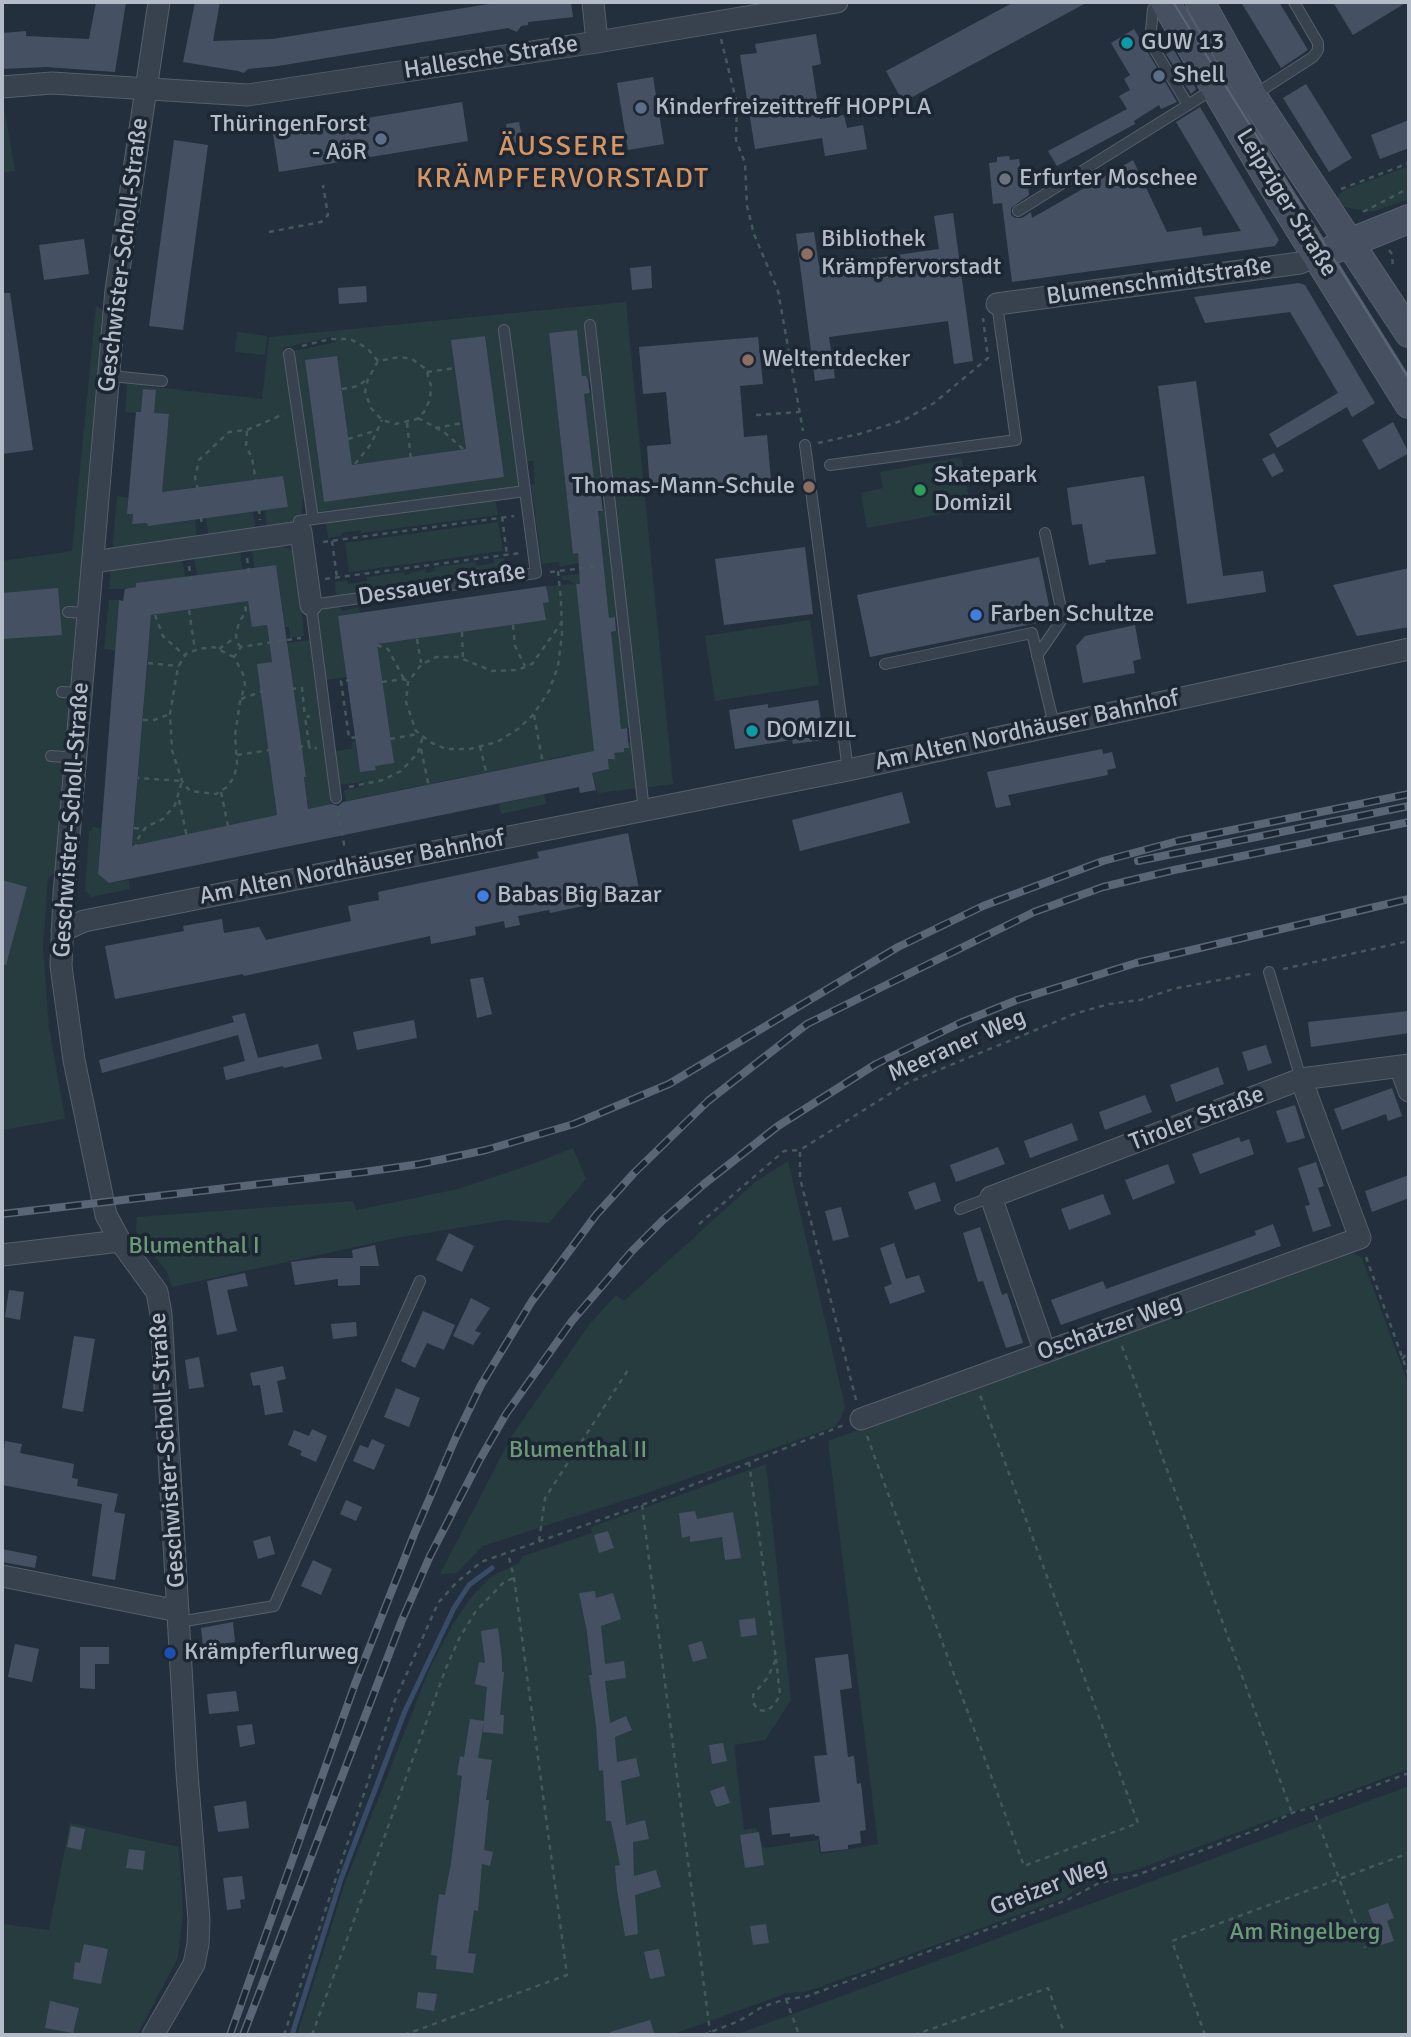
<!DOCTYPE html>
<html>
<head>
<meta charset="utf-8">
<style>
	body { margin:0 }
	#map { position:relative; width:1411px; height:2037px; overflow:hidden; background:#242f3e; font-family:Signika,sans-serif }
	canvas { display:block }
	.frame { position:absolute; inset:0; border:4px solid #b4bcc9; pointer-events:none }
</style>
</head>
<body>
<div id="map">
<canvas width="1411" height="2037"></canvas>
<div class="frame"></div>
</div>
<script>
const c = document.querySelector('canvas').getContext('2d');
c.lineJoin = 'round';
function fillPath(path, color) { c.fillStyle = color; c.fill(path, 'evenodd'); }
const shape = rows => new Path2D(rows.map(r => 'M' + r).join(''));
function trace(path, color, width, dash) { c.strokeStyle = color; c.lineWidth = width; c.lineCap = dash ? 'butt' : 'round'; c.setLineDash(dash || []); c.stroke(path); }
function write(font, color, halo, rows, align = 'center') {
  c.font = font + ' Signika,sans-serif'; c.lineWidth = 7; c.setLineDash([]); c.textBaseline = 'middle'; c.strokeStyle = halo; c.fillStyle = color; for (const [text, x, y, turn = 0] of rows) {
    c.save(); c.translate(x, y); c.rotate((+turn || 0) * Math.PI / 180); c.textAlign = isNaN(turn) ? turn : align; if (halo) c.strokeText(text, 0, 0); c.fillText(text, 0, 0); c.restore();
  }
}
const green = shape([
	[2,96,15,171,2,173],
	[1409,166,1409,199,1372,212,1344,207,1335,201,1342,191],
	[626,302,673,784,598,793,592,773,609,769,608,759,614,759,614,753,624,752,624,748,628,748,628,743,631,742,629,728,621,729,610,631,617,630,616,617,609,618,598,511,605,510,603,496,596,496,584,394,592,393,591,381,587,381,586,376,582,376,577,330,549,334,573,553,578,553,579,563,560,567,559,562,542,564,531,485,535,484,533,461,527,461,509,329,500,330,521,485,316,515,294,351,336,342,335,336,283,348,304,492,301,516,293,519,294,527,267,531,265,510,288,507,283,476,159,492,169,415,125,412,127,384,262,399,269,337],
	[485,336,504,477,324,502,305,360,337,356,352,465,466,449,452,340],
	[96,306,106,312,56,872,48,878,43,947,49,1027,65,1119,2,1130,2,561,72,551],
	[237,332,267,336,265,355,235,352],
	[961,457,971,509,867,528,861,493,883,488,880,472],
	[117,496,129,498,128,514,133,514,132,524,147,523,148,526,195,520,197,540,112,552],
	[496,501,498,515,361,533,360,530,341,533,341,536,328,538,326,523],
	[253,512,256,531,209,538,206,518],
	[498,522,503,551,349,572,345,543],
	[281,546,292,550,296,557,304,613,302,614,304,636,290,638,289,627,285,627,276,565,254,568,252,550],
	[240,550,242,569,197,575,194,557],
	[504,558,506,573,336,598,335,582,347,580,348,584,367,581,367,577,373,576,404,572,405,575,425,569,426,573,435,571,435,567,475,562,476,566,494,563,494,559],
	[182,559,185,577,136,583,136,587,125,589,109,589,111,568],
	[599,572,600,581,576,585,596,760,574,765,571,755,549,759,549,763,540,764,539,762,433,783,433,786,424,785,346,801,344,790,363,787,362,782,339,785,335,751,352,749,352,742,355,741,360,771,375,769,377,644,545,620,543,603,548,602,546,586,574,584,569,580,562,580,561,576],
	[109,600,119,600,115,651,104,649],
	[248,601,252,627,267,625,269,645,310,640,331,805,309,813,304,777,306,776,289,660,258,664,280,814,132,850,151,615],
	[338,606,343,611,359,607,360,613,338,616,347,677,326,680,315,609],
	[810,620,819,685,715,701,705,636],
	[544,794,546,804,501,814,499,804],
	[93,827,101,828,98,874,109,883,129,880,130,889,92,897,85,891,89,831,92,831],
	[573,1148,586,1179,549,1223,506,1220,396,1238,172,1287,167,1272,136,1232,137,1217,353,1201,356,1210,458,1189,527,1166],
	[788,1161,845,1406,841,1418,834,1427,647,1493,483,1546,457,1573,440,1574,511,1437,589,1325,616,1295,624,1301,754,1183],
	[1347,1250,1362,1258,1409,1386,1409,1769,1130,1872,1114,1874,1079,1886,1064,1898,820,1987,804,1992,787,1993,671,2035,297,2035,345,1883,429,1670,453,1624,470,1599,490,1577,519,1563,523,1556,592,1533,591,1527,766,1464,791,1700,765,1740,734,1745,744,1830,756,1828,764,1848,818,1840,820,1854,878,1844,828,1441],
	[1409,1786,1409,2035,735,2035,831,2000],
	[70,1823,179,1847,183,1912,178,1958,137,2035,2,2035,2,1924,49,1930]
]);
const stream = shape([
	[292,2035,341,1879,405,1711,454,1608,469,1585,492,1568]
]);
const building = shape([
	[96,2,126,2,115,72,46,67,2,69,2,33,26,31,26,36,89,39],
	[195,2,220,2,213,41,273,39,501,2,571,2,573,17,528,22,528,25,521,26,517,32,508,28,278,66,248,69,244,73,238,71,183,62],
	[1014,2,1088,2,903,102,886,71],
	[1241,2,1279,2,1308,50,1281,68],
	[1333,2,1407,2,1353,35],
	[1134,29,1177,102,1161,109,1159,105,1134,121,1135,124,1057,166,1048,151,1127,109,1119,96,1130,90,1124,79,1130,75,1111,43],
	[816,34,821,64,812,66,820,119,844,115,847,128,863,125,867,149,825,156,822,138,755,149,740,55,757,53,755,44],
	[1174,50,1196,89,1191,94,1166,54],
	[653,77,664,144,628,150,617,83],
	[1306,84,1352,158,1329,172,1283,98],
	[462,102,468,141,279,172,273,134],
	[1200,107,1279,240,1275,246,1012,282,1002,203,993,204,989,163,997,162,997,157,1009,156,1010,160,1019,159,1023,186,1028,186,1029,195,1011,208,1011,215,1015,218,1022,218,1031,212,1032,218,1133,160,1167,232,1201,227,1203,236,1241,231,1176,122],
	[1409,120,1409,148,1380,159,1371,135],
	[519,122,523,142,509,144,506,124],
	[174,140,208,145,183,330,149,326],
	[953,213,973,361,954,364,948,321,829,337,835,378,815,381,796,234,814,232,819,266,939,249,934,216],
	[84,239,89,274,44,280,39,245],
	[651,266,652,288,632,290,630,268],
	[1299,283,1305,285,1375,403,1352,417,1347,407,1277,448,1269,434,1338,393,1290,312,1205,323,1194,297],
	[366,286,367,302,339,304,338,288],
	[2,293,10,293,33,450,2,454],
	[577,330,582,376,586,376,588,381,590,393,584,394,596,496,601,496,603,511,598,511,609,618,615,617,616,631,611,632,621,729,627,728,628,742,629,748,624,748,624,752,614,753,615,759,608,759,609,769,592,773,596,790,580,793,579,787,109,883,98,874,119,600,123,601,125,589,136,587,136,583,276,565,306,777,304,777,308,809,332,804,338,806,343,802,594,751,576,584,580,584,578,553,573,554,549,333],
	[248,601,252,627,267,625,272,662,257,664,277,815,132,846,151,615],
	[485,336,504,477,324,502,305,360,337,356,352,465,466,449,451,340],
	[758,337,763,384,740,386,744,437,767,435,771,481,650,492,647,446,671,444,666,392,643,394,639,347],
	[1196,381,1223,576,1263,571,1266,592,1187,604,1158,386],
	[143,389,156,390,154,413,169,414,162,492,283,476,288,507,148,526,147,523,132,524,133,514,127,514,136,412,141,412],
	[1393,422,1409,453,1379,470,1362,440],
	[1274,453,1284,471,1272,477,1262,459],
	[1144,476,1156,554,1105,560,1106,562,1089,565,1082,524,1072,525,1067,488],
	[805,547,813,614,724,625,715,559],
	[1039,557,1052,620,870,657,857,595],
	[1409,568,1409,627,1357,636,1333,585],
	[546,586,549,602,543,603,546,620,377,644,394,763,375,766,376,770,360,772,338,616],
	[58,588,62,635,2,639,2,593],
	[1135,625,1141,659,1133,661,1135,673,1083,683,1076,646,1085,636],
	[818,700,824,740,793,744,792,740,735,749,729,710,768,704,768,708],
	[1102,749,1103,754,1112,752,1116,768,1107,770,1108,775,1008,795,1011,805,996,808,987,772],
	[902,792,910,823,800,851,792,820],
	[628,833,640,894,550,913,549,910,518,916,520,925,505,928,504,921,475,927,476,935,462,938,431,944,430,936,244,976,243,974,115,999,105,946,184,931,183,926,222,919,224,933,259,927,266,940,351,921,348,906,379,900,378,892,539,858,537,852],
	[2,880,27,887,6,965,2,964],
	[483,977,492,1014,477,1018,470,979],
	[1409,1011,1409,1033,1311,1047,1308,1022],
	[245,1013,258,1058,318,1044,322,1059,284,1068,283,1066,226,1080,223,1067,245,1061,238,1035,102,1073,99,1060,234,1022,232,1016],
	[414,1020,417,1038,357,1050,353,1032],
	[1266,1045,1272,1063,1248,1071,1242,1052],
	[1218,1067,1224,1084,1176,1102,1170,1085],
	[1392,1088,1402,1116,1388,1121,1386,1114,1342,1130,1334,1109],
	[1145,1095,1152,1112,1105,1130,1099,1112],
	[1295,1105,1305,1138,1287,1143,1276,1111],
	[1072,1123,1078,1140,1030,1158,1024,1141],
	[1239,1137,1241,1142,1249,1139,1254,1154,1200,1174,1192,1154],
	[998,1147,1005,1164,956,1182,950,1165],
	[1316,1162,1324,1186,1318,1188,1331,1226,1313,1232,1305,1206,1310,1205,1298,1168],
	[1168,1164,1175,1183,1133,1200,1125,1180],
	[1409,1175,1409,1198,1372,1212,1365,1191],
	[935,1182,941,1201,915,1210,908,1192],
	[1103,1194,1111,1214,1069,1230,1061,1209],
	[841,1207,849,1237,833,1241,825,1211],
	[1273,1224,1281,1246,1061,1325,1051,1300,1103,1281,1106,1289,1256,1235,1255,1231],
	[980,1227,1002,1295,1007,1293,1023,1343,1006,1348,983,1281,978,1282,963,1233],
	[449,1233,474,1246,462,1272,436,1260],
	[894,1243,906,1279,919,1275,925,1292,890,1304,884,1287,892,1284,880,1248],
	[375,1245,379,1266,360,1266,360,1285,338,1286,338,1279,295,1285,291,1262,322,1258,353,1258,352,1250],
	[245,1273,248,1286,227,1290,237,1331,217,1335,207,1281],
	[9,1290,24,1292,20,1320,5,1317],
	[471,1298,490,1308,475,1331,481,1333,473,1345,453,1336],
	[423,1311,455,1325,444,1350,427,1343,415,1368,401,1361],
	[356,1322,357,1336,333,1339,331,1324],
	[74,1336,95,1339,83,1412,62,1408],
	[199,1357,204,1387,189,1389,185,1360],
	[283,1366,286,1379,277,1381,283,1412,265,1415,260,1385,253,1386,250,1373],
	[396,1388,420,1398,409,1427,384,1417],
	[312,1429,327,1436,316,1462,300,1455,302,1451,288,1445,294,1430,309,1436],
	[372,1439,385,1445,374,1470,353,1461,360,1445,368,1448],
	[5,1441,22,1444,20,1453,74,1464,72,1478,78,1479,77,1486,118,1494,114,1512,125,1514,115,1580,92,1576,102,1504,2,1485,2,1450,4,1450],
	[346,1500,362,1507,356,1521,340,1514],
	[695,1511,697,1519,733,1512,741,1558,725,1560,722,1537,690,1542,690,1536,682,1538,679,1513],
	[608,1531,614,1548,599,1553,594,1535],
	[270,1536,275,1554,258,1559,253,1541],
	[2,1549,37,1556,35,1568,2,1562],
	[313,1560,332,1569,321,1595,301,1586],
	[595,1591,596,1598,613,1593,621,1619,601,1626,605,1664,624,1661,626,1678,605,1681,610,1723,626,1716,632,1730,615,1737,617,1762,636,1758,640,1776,621,1781,626,1825,645,1820,649,1839,633,1842,634,1876,656,1870,661,1887,635,1895,638,1934,625,1936,617,1890,615,1866,620,1865,611,1821,606,1821,603,1770,599,1771,596,1725,589,1675,592,1675,587,1632,579,1593],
	[755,1618,757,1635,741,1637,739,1620],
	[233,1622,235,1642,203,1646,201,1628],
	[498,1628,502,1660,502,1672,504,1672,500,1715,504,1715,503,1734,483,1732,487,1687,475,1684,479,1662,485,1663,481,1631],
	[702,1641,707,1658,693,1662,688,1645],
	[15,1644,39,1649,32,1682,8,1677],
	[80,1647,109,1647,109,1664,95,1664,95,1689,80,1688],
	[848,1654,852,1688,840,1690,848,1757,854,1756,857,1784,861,1783,866,1830,860,1831,861,1843,848,1845,848,1849,821,1852,819,1836,815,1836,815,1834,790,1837,790,1833,772,1835,769,1808,820,1802,814,1756,827,1755,815,1658],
	[236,1691,239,1711,209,1714,207,1694],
	[470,1719,484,1721,478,1758,492,1760,486,1800,489,1800,484,1850,493,1852,490,1866,482,1864,478,1911,474,1910,468,1953,476,1954,473,1973,436,1969,437,1956,431,1955,439,1894,445,1895,451,1863,462,1776,457,1775,460,1756,464,1757],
	[252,1724,255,1744,240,1747,237,1726],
	[723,1743,727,1761,712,1764,709,1745],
	[724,1786,730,1803,716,1807,710,1791],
	[246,1801,249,1828,218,1832,214,1806],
	[71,1826,85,1829,81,1850,67,1847],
	[759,1832,764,1865,745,1868,740,1835],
	[129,1849,145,1851,143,1870,126,1868],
	[242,1876,245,1899,240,1900,241,1908,227,1910,223,1878],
	[1388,1903,1394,1918,1387,1921,1394,1941,1381,1945,1368,1910],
	[766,1924,769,1943,753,1945,750,1926],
	[84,1944,108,1949,101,1984,73,1979,75,1962,80,1963],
	[659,1949,665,1976,650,1979,644,1952],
	[418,1992,437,1994,434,2011,416,2008],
	[50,2001,79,2008,73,2033,45,2028],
	[650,2020,654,2033,645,2035,610,2035,610,2032]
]);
const path = shape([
	[721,39,737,104,736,140,745,163,747,206,754,234,778,291,803,431],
	[1341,189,1409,163],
	[1363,212,1409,188],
	[269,232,321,222,328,215,323,185],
	[1389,250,1392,254,1393,267],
	[302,346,330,339,350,339,367,348,378,361,400,357,412,359,426,369,431,386,430,399,424,412,417,419,395,424,382,420,371,408,365,392,368,379,378,361],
	[427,372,455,368],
	[342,389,358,386,367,379],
	[756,415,799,412],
	[418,418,444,432,463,449],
	[407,423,411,460],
	[435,428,463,423],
	[247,431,246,446,252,458,256,482],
	[348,439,375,431],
	[818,443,859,434,904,420,934,403,988,358,983,318],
	[355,464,371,444,382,420],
	[198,490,195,478,199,460,229,432,247,430,284,414],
	[259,509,260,520],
	[201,517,202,527],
	[502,517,507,555],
	[332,541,337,578],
	[323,542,514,516],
	[247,558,249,572],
	[189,566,191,580],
	[558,571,561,600,562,634,558,666,549,691,533,715,518,729,497,742,470,749,446,749,432,743,416,731,406,702,408,682,421,665,436,657,458,657,492,671,518,670,532,664,562,622],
	[550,572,602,566],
	[325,579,520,553],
	[189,610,195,650],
	[155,615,163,636,185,656],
	[513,625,515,646,525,666],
	[462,632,463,659],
	[417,639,421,663],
	[377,645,388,649,404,679],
	[241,647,237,643,236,635,239,622,246,612,245,602],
	[219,649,236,637],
	[234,657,214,647,198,649,186,654,178,667,170,714,172,750,182,781,190,791,216,794,227,787,234,777,237,764,235,735,240,702,245,685,243,674,234,657,241,647,301,638],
	[148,663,179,666],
	[351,680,341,681,349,738,359,737],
	[382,682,404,679,408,682],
	[291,689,302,688,305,717],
	[241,699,263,691],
	[534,715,543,764],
	[143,720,154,720,170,714],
	[390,739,418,734],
	[309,745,305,717,310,716],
	[480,746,487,776],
	[298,747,309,745,310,749,317,748],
	[421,749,429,787],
	[237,755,271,750],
	[349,787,383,780,401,771,418,753,423,736],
	[221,792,228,826],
	[179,800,187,837],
	[338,811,345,850],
	[134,828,145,829],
	[136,849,137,840,146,827,163,819,175,805,182,781,138,778],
	[1283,969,1409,941],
	[699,1224,784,1151,800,1150],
	[1366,1257,1409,1376],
	[1122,1346,1292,1813],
	[1402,1359,1409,1351],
	[856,1400,800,1178,800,1150,907,1083,1077,1013,1109,1004,1140,1000,1173,989,1255,973],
	[867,1436,1024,1866,1138,1823,980,1395],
	[749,1462,776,1659,768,1677,753,1695,754,1704,758,1710,767,1711,775,1704,780,1695,776,1659],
	[642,1505,710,2032],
	[539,1541,545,1498,628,1370],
	[1312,1806,1365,1948],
	[786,1999,799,2035],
	[284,2035,395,1700,438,1603,456,1583,481,1562,642,1505,844,1425],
	[312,2035,446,1668,460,1637,476,1611,504,1582,514,1578],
	[404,2035,567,1975,514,1578,508,1553],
	[703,2035,739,2021,762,2007,786,1999,805,1997,1067,1900,1099,1883,1137,1875,1264,1827,1292,1813,1327,1803,1409,1773],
	[914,2035,1048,1988,1065,2035],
	[1205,2035,1172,1941,1409,1853]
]);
const lane = shape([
	[1163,2,1153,9,1150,42,1188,105,1213,89],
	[1254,95,1313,57,1318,50,1318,43,1294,2],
	[1018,211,1188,105],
	[590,325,644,811],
	[504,330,525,491],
	[289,354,313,519],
	[109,373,121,377,162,381],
	[805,445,848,770],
	[830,465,1016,440,997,304],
	[301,532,299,521,525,491,536,573,311,605,336,798],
	[68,612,89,613],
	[1037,656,1063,618,1045,533],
	[885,664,1032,633,1054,725],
	[62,692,82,693],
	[51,756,76,758],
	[1269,972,1301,1079],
	[960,1209,991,1197],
	[179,1622,274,1606,420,1281]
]);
const street = shape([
	[593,2,597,42],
	[2,87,52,83,248,95,597,42,837,2],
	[997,304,1300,263,1318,255],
	[93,562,301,532,311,605],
	[62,931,84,921,848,770,1409,649],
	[1400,1066,1409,1091],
	[2,1255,120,1241],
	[1045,1352,991,1197,1301,1079,1409,1065],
	[861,1419,1360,1238,1301,1079],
	[2,1576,178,1611],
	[153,2035,194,1964,198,1944,199,1920,187,1773,161,1314,157,1292,120,1241,106,1215,74,1060,61,966,64,893,116,290,159,2]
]);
const secondary = shape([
	[1165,2,1267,176,1409,404],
	[1200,2,1253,97,1409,333],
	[1334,249,1409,219]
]);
const tram = shape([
	[1173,2,1409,379]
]);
const rail = shape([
	[1138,861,1409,806],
	[2,1214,364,1172,420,1164,486,1150,574,1124,669,1084,898,947,983,906,1103,861,1178,841,1409,794],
	[230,2035,355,1684,415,1532,456,1437,481,1385,532,1301,596,1215,634,1173,708,1101,807,1024,1034,912,1103,887,1174,870,1409,822],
	[243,2035,402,1620,430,1556,479,1461,506,1414,572,1321,632,1251,663,1220,704,1184,778,1126,876,1064,960,1023,1017,1000,1136,963,1409,899]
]);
const markers = [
	[1127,43,7,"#0f9aa8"],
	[1159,76,7,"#5c6f8a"],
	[641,108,7,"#5c6f8a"],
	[381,139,7,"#5c6f8a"],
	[1005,179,7,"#6b7280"],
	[807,254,7,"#8d6e63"],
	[748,360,7,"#8d6e63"],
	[809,487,7,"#8d6e63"],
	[920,490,7,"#2e9e5b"],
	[976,615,7,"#3f7fe0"],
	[752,731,7,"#0f9aa8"],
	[483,896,7,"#3f7fe0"],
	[170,1653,7,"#1a4fb4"]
];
const poiNames = [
	["GUW 13",1141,43],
	["Shell",1173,76],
	["Kinderfreizeittreff HOPPLA",655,108],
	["ThüringenForst",367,125,"right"],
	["- AöR",367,153,"right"],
	["Erfurter Moschee",1019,179],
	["Bibliothek",821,240],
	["Krämpfervorstadt",821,268],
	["Weltentdecker",762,360],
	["Skatepark",934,476],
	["Domizil",934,504],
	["Thomas-Mann-Schule",795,487,"right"],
	["Farben Schultze",990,615],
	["DOMIZIL",766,731],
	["Babas Big Bazar",497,896],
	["Krämpferflurweg",184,1653]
];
const streetNames = [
	["Hallesche Straße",491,58,-9],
	["Leipziger Straße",1286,203,58],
	["Geschwister-Scholl-Straße",124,255,-83],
	["Blumenschmidtstraße",1159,282,-8],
	["Dessauer Straße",442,585,-9],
	["Am Alten Nordhäuser Bahnhof",1027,731,-12],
	["Geschwister-Scholl-Straße",72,820,-86],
	["Am Alten Nordhäuser Bahnhof",352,868,-11],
	["Meeraner Weg",957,1046,-24],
	["Tiroler Straße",1197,1119,-21],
	["Oschatzer Weg",1110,1328,-20],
	["Geschwister-Scholl-Straße",168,1450,-94],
	["Greizer Weg",1049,1887,-21]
];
const parkNames = [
	["Blumenthal I",194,1247],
	["Blumenthal II",578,1451],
	["Am Ringelberg",1305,1933]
];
const quarterNames = [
	["ÄUSSERE",563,148],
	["KRÄMPFERVORSTADT",563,180]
];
fillPath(green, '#263c3f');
trace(stream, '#394c67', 5);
fillPath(building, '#455162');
trace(lane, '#565f6c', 12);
trace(street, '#565f6c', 23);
trace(secondary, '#565f6c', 30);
trace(path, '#44595c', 2.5, [5, 5]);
trace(lane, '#38414e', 10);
trace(street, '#38414e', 21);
trace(secondary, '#465061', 28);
trace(tram, '#5a6575', 2);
trace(rail, '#5a6575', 8);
trace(rail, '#1d2633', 5, [16]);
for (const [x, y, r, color] of markers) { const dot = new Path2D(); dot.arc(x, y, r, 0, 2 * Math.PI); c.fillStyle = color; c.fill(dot); trace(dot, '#1d2633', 2.5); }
write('24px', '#b4bcc9', '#1d2633', poiNames, 'left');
write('24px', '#b4bcc9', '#1d2633', streetNames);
write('24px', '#6b9a76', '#1d2633', parkNames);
c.letterSpacing = '2px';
write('28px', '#d59563', '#1d2633', quarterNames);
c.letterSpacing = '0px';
</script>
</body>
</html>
